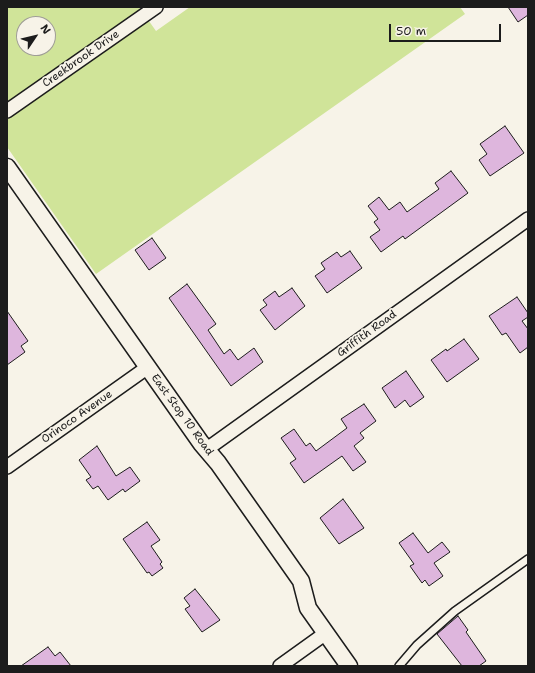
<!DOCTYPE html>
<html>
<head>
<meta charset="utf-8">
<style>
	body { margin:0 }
	#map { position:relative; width:535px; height:673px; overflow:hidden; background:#f7f3e8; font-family:"Shantell Sans",sans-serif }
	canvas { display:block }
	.frame { position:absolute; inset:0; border:8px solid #1c1c1c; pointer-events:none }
	.north { position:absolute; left:16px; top:16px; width:40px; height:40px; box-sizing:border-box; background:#f7f3e8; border:1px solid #9f9d96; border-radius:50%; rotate:55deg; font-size:11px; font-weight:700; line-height:16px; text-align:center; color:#1c1c1c }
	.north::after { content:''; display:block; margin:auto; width:14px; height:18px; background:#1c1c1c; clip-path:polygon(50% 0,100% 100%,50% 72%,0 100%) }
	.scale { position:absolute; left:389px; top:24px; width:112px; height:18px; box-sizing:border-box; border:2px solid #1c1c1c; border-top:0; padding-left:5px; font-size:12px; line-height:14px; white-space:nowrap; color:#1c1c1c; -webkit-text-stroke:3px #f7f3e8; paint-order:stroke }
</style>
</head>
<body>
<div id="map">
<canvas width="535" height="673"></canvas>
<div class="frame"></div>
<div class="north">N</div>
<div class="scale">50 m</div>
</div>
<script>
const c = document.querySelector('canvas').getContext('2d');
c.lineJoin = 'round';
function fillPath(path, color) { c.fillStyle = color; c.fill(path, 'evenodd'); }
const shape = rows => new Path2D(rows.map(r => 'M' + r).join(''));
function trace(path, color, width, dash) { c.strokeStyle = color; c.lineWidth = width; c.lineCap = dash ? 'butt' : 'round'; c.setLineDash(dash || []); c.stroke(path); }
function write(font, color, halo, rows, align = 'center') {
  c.font = font + ' "Shantell Sans",sans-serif'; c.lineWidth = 3.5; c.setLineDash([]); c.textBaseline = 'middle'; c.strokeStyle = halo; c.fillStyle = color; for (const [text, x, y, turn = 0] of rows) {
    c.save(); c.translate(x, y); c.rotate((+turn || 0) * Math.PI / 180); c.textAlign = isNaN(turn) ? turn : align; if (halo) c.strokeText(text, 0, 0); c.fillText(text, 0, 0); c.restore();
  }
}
const green = shape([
	[7,7,139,7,156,31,190,7,460,7,465,14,96,274,7,147],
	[24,24,48,24,48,48,24,48]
]);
const building = shape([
	[508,7,528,7,528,15,518,22,508,7],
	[505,126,524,153,490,176,479,160,487,154,480,144,505,126],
	[451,171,468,193,405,239,403,236,381,252,370,237,380,230,374,222,378,219,368,206,379,197,389,210,400,202,407,212,439,189,435,183,451,171],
	[152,238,166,258,149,270,135,250,152,238],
	[350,251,362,268,327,293,315,276,325,269,321,263,337,252,341,257,350,251],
	[187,284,216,324,208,330,224,354,230,349,238,360,254,348,263,362,231,386,169,298,187,284],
	[292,288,305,306,275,330,260,310,267,305,263,300,275,291,279,297,292,288],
	[517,297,528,313,528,317,522,321,528,329,528,347,520,353,506,333,502,335,489,316,517,297],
	[7,311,28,341,21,346,25,352,7,365,7,311],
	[464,339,479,359,447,382,431,360,446,349,447,351,464,339],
	[406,371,424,397,410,407,405,400,395,408,382,388,406,371],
	[364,404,376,421,360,433,364,438,354,446,366,462,353,471,342,456,304,483,290,463,296,459,281,438,294,429,306,446,310,443,316,451,347,428,341,419,364,404],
	[97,446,116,476,130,467,140,481,125,492,123,489,108,500,98,486,93,489,86,480,91,477,79,460,97,446],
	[343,499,364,528,339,544,320,518,343,499],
	[147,522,160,540,151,546,162,562,160,564,163,568,152,576,149,572,147,573,123,539,147,522],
	[413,533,428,553,442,542,450,552,434,563,443,576,429,586,425,580,422,583,410,566,414,564,399,543,413,533],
	[195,589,220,620,202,632,185,609,190,606,184,598,195,589],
	[458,616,468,630,466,632,486,661,479,666,462,666,437,634,458,616],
	[48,647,55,656,60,652,71,666,21,666,48,647]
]);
const service = shape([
	[399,666,417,645,455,611,528,559]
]);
const minor = shape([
	[7,111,156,7],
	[207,449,528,219],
	[7,467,148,367],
	[280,666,326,633]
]);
const tertiary = shape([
	[7,167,201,443,218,463,301,581,308,608,349,666]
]);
const streetNames = [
	["Creekbrook Drive",81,59,-35],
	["Griffith Road",367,334,-36],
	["East Stop 10 Road",182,415,54],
	["Orinoco Avenue",77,417,-35]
];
fillPath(green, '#d0e499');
fillPath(building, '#deb6dd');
trace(building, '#1c1c1c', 1);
trace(service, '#1c1c1c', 10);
trace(minor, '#1c1c1c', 16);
trace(tertiary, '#1c1c1c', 19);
trace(service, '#f7f3e8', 7);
trace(minor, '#f7f3e8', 13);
trace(tertiary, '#f7f3e8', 16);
write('11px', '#1c1c1c', '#f7f3e8', streetNames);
</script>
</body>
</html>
